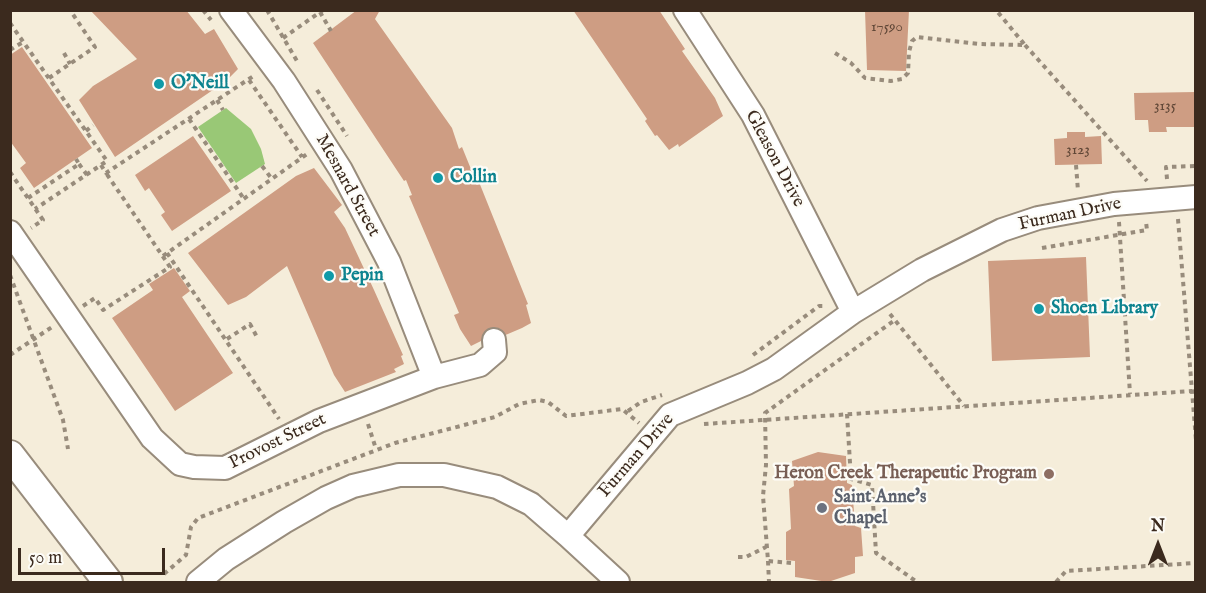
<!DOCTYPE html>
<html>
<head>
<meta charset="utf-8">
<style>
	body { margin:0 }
	#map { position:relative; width:1206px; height:593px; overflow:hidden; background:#f5edda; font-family:"IM FELL English",serif }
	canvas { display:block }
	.frame { position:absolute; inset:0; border:12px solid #3b2a1e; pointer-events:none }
	.north { position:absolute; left:1128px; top:515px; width:60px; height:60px; -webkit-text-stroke:4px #fdfcf7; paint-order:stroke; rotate:0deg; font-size:16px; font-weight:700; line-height:24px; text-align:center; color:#3b2a1e }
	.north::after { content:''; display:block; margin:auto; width:21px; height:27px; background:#3b2a1e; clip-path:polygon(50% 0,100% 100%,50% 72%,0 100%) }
	.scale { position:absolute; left:18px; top:548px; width:147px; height:27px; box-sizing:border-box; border:3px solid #3b2a1e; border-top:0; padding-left:8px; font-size:18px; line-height:21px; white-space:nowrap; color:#3b2a1e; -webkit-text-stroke:4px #fdfcf7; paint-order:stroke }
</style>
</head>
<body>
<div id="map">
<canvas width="1206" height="593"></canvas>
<div class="frame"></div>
<div class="north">N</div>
<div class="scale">50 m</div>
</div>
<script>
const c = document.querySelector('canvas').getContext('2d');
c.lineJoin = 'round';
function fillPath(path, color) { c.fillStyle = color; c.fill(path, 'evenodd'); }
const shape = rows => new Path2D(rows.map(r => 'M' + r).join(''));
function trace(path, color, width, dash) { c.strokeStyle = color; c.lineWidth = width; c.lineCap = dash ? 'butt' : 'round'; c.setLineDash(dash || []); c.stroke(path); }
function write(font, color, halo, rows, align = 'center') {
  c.font = font + ' "IM FELL English",serif'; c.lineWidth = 4.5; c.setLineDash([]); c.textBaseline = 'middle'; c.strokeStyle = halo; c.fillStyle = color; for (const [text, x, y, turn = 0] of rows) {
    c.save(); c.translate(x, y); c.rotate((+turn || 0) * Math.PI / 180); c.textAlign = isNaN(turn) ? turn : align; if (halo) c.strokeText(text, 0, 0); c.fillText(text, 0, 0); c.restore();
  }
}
const green = shape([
	[226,108,251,129,261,149,265,164,236,183,198,127]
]);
const building = shape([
	[90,10,186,10,205,34,214,29,238,69,226,81,115,157,79,100,93,86,137,59],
	[357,10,380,10,375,19,452,128,459,149,462,147,475,179,477,177,481,187,528,304,526,305,531,323,522,328,482,345,481,341,471,346,460,329,454,315,459,313,409,196,412,195,406,180,404,181,313,43],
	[573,10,659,10,685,49,682,51,715,98,723,116,679,147,678,144,669,150,657,135,655,136,645,121,647,119],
	[865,10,909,10,906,71,867,70],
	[22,47,92,148,34,188,20,168,26,163,10,141,10,55],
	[1196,92,1196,127,1166,127,1167,132,1149,132,1148,120,1135,120,1134,93],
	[1067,132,1085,132,1085,137,1101,136,1102,164,1055,165,1054,139,1067,138],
	[193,136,231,191,172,231,161,215,165,212,149,188,145,191,135,175],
	[314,168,342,205,334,212,345,228,374,290,403,355,401,356,404,364,394,369,396,372,345,392,334,375,287,266,246,297,228,305,188,253,296,176],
	[1086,257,1090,357,992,361,988,261],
	[174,268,190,291,182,297,233,373,175,411,112,318,153,290,149,284],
	[818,452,846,456,847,483,852,485,855,526,861,528,863,556,855,557,855,573,828,582,795,577,795,561,786,560,786,532,791,529,789,489,794,486,792,461]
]);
const path = shape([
	[203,10,211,20],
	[267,10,297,61],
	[320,12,331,31],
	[10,23,107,161,35,209],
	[283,38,323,10],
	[1025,45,1147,181],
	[10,50,23,42],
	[64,53,70,64],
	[835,53,851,63,865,78,891,81,902,79,908,73,909,52,912,41,917,37,979,44,1025,45,996,10],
	[49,78,95,47,70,10],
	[249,80,302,157],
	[317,90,347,136],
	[217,100,223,110],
	[189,119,244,199],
	[86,131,93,125],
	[79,164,87,175],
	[101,165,106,173,255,75],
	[1076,165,1078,191],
	[262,166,272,179],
	[10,172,43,220,31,228],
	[1167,179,1166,167,1196,166],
	[28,198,79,164,76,159],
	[1178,219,1196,440],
	[1119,222,1130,394],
	[1042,248,1147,230,1146,222],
	[167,253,279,419],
	[163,256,307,154],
	[10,275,63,420,68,449],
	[83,306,95,298,103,310,170,267,106,173],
	[890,314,964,406],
	[227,339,250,324,258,339],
	[10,355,52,327],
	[753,355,819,306,825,306],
	[628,411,641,402,662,395],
	[847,414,851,479,872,485,876,553,917,582],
	[368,424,376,449],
	[704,424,1192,391],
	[738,557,746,557,766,547],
	[768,561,769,582],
	[791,563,768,561,763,496,766,465,765,413,895,320],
	[164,574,186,555,191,527,198,518,395,443,495,417,519,404,539,400,548,402,566,416,622,409,639,423],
	[1056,582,1066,571,1196,563]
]);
const minor = shape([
	[231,10,284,81,341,170,389,262,434,377],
	[685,10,753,115,853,312],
	[10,232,152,438,180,464,194,467,225,468,319,421,434,377,480,365,495,352,494,340],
	[568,536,618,582],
	[198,582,226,559,284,522,326,498,353,486,399,475,444,475,497,487,531,504,568,536,670,415,747,383,774,369,853,312,922,270,1002,230,1038,218,1114,204,1196,197]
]);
const major = shape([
	[10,455,108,582]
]);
const markers = [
	[159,84,6,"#0f9aa8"],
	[438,178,6,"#0f9aa8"],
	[329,276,6,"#0f9aa8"],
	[1039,309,6,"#0f9aa8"],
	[1049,474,6,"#8d6e63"],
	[822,508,6,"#6b7280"]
];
const numberNames = [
	["17590",887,28],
	["3135",1165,107],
	["3123",1078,151]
];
const cultureNames = [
	["O'Neill",171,84],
	["Collin",450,178],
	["Pepin",341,276],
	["Shoen Library",1051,309]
];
const streetNames = [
	["Gleason Drive",774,159,62],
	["Mesnard Street",347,186,61],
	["Furman Drive",1070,215,-12],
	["Provost Street",278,442,-26],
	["Furman Drive",637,456,-49]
];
const educationNames = [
	["Heron Creek Therapeutic Program",1037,474]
];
const worshipNames = [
	["Saint Anne's",834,498],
	["Chapel",834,519]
];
fillPath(green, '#99c876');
fillPath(building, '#ce9d83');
trace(minor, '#988c7c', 26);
trace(major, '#988c7c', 32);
trace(path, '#988c7c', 4, [4.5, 4.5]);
trace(minor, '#fff', 22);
trace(major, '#fff', 28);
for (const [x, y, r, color] of markers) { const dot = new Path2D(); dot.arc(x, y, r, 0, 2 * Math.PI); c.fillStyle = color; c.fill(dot); trace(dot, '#fdfcf7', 2); }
write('15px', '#604737', null, numberNames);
write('bold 18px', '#0d838f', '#fdfcf7', cultureNames, 'left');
write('18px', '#3b2a1e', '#fdfcf7', streetNames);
write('bold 18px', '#785e54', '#fdfcf7', educationNames, 'right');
write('bold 18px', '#5b616d', '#fdfcf7', worshipNames, 'left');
</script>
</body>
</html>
